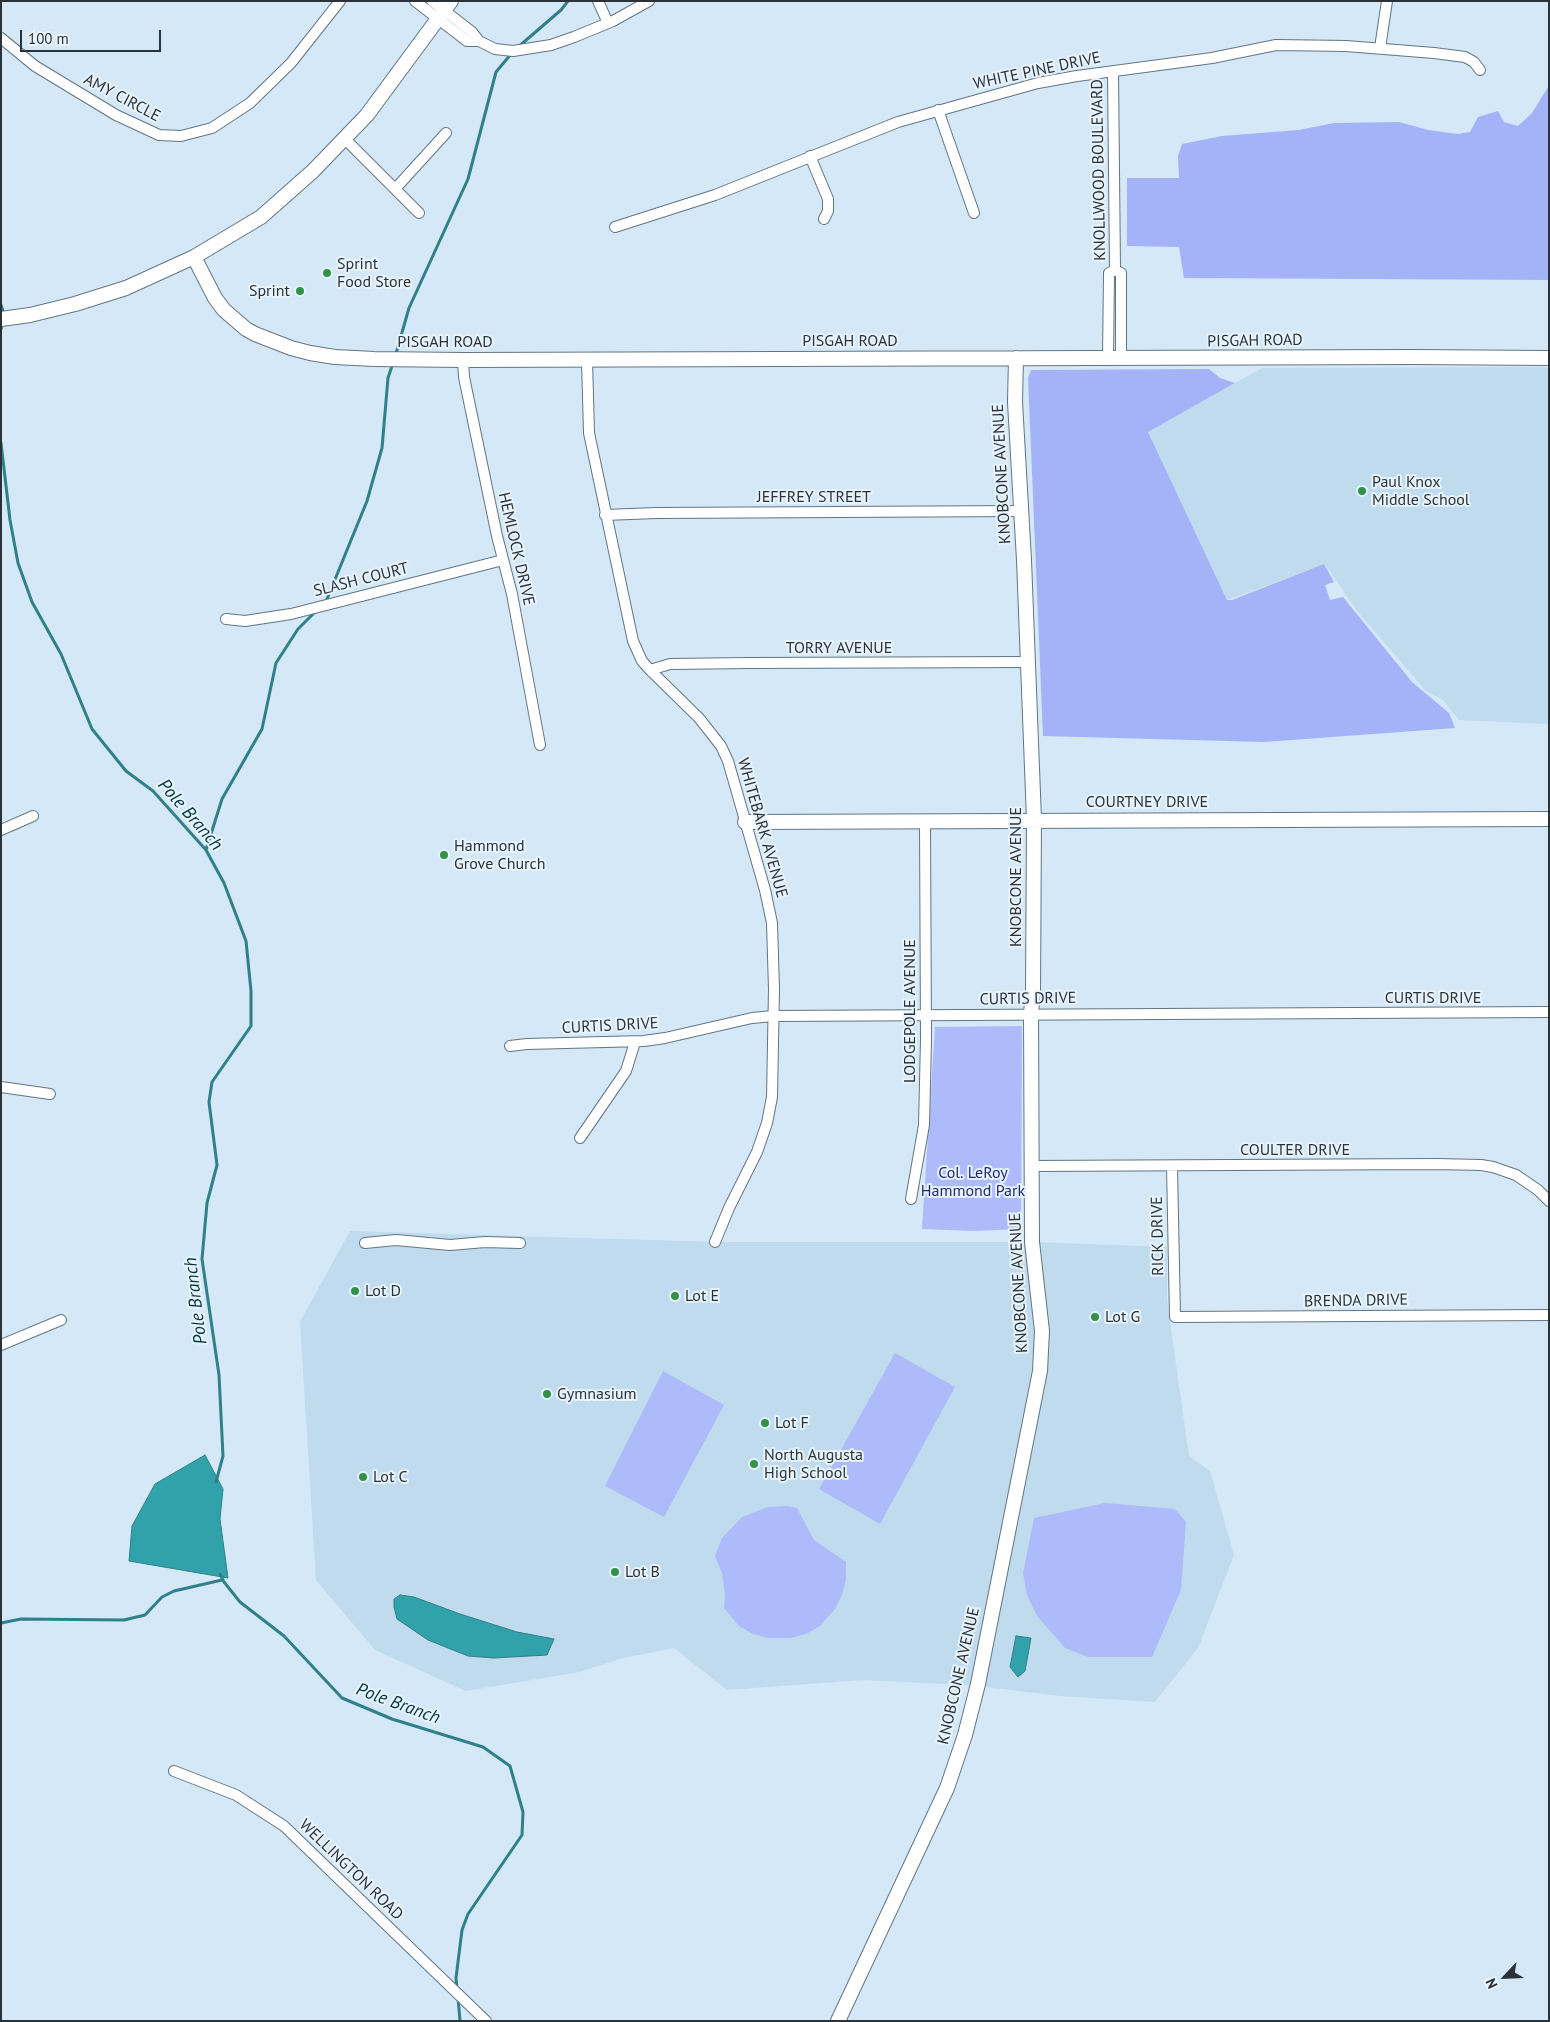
<!DOCTYPE html>
<html>
<head>
<meta charset="utf-8">
<style>
	body { margin:0 }
	#map { position:relative; width:1550px; height:2022px; overflow:hidden; background:#d4e8f7; font-family:"PT Sans",sans-serif }
	canvas { display:block }
	.frame { position:absolute; inset:0; border:2px solid #2a3237; pointer-events:none }
	.north { position:absolute; left:1480px; top:1952px; width:50px; height:50px; -webkit-text-stroke:4px #e8f4fd; paint-order:stroke; rotate:245deg; font-size:14px; font-weight:700; line-height:20px; text-align:center; color:#2a3237 }
	.north::after { content:''; display:block; margin:auto; width:18px; height:22px; background:#2a3237; clip-path:polygon(50% 0,100% 100%,50% 72%,0 100%) }
	.scale { position:absolute; left:20px; top:30px; width:141px; height:22px; box-sizing:border-box; border:2px solid #2a3237; border-top:0; padding-left:6px; font-size:15px; line-height:18px; white-space:nowrap; color:#2a3237; -webkit-text-stroke:4px #e8f4fd; paint-order:stroke }
</style>
</head>
<body>
<div id="map">
<canvas width="1550" height="2022"></canvas>
<div class="frame"></div>
<div class="north">N</div>
<div class="scale">100 m</div>
</div>
<script>
const c = document.querySelector('canvas').getContext('2d');
c.lineJoin = 'round';
function fillPath(path, color) { c.fillStyle = color; c.fill(path, 'evenodd'); }
const shape = rows => new Path2D(rows.map(r => 'M' + r).join(''));
function trace(path, color, width, dash) { c.strokeStyle = color; c.lineWidth = width; c.lineCap = dash ? 'butt' : 'round'; c.setLineDash(dash || []); c.stroke(path); }
function write(font, color, halo, rows, align = 'center') {
  c.font = font + ' "PT Sans",sans-serif'; c.lineWidth = 4; c.setLineDash([]); c.textBaseline = 'middle'; c.strokeStyle = halo; c.fillStyle = color; for (const [text, x, y, turn = 0] of rows) {
    c.save(); c.translate(x, y); c.rotate((+turn || 0) * Math.PI / 180); c.textAlign = isNaN(turn) ? turn : align; if (halo) c.strokeText(text, 0, 0); c.fillText(text, 0, 0); c.restore();
  }
}
const built = shape([
	[1544,367,1549,369,1549,724,1459,720,1443,700,1426,691,1358,612,1325,564,1227,600,1148,432,1262,368],
	[350,1231,715,1242,1032,1242,1167,1247,1167,1300,1189,1456,1210,1471,1234,1555,1198,1648,1155,1702,1060,1696,969,1685,862,1680,727,1690,674,1648,623,1658,579,1672,466,1691,375,1650,316,1580,300,1322]
]);
const green = shape([
	[1022,1026,1021,1229,973,1231,922,1229,935,1027],
	[895,1353,955,1387,880,1524,819,1489],
	[663,1371,724,1405,664,1517,605,1486],
	[1105,1503,1175,1509,1186,1522,1181,1590,1152,1657,1088,1657,1065,1648,1037,1616,1027,1595,1023,1573,1034,1518],
	[787,1506,797,1508,814,1540,846,1562,846,1580,842,1595,835,1609,820,1626,806,1634,791,1638,768,1638,753,1634,739,1626,724,1608,725,1595,722,1573,715,1556,722,1538,742,1517,768,1507]
]);
const forest = shape([
	[1548,87,1549,280,1184,278,1179,247,1127,246,1127,178,1179,178,1178,156,1182,144,1222,136,1299,130,1334,123,1399,122,1428,130,1458,134,1470,132,1478,117,1498,111,1504,122,1518,126,1532,113],
	[1209,369,1220,378,1235,383,1148,432,1227,600,1232,600,1324,564,1334,582,1325,585,1330,600,1343,597,1412,682,1449,713,1455,728,1264,742,1043,736,1028,378,1031,370]
]);
const water = shape([
	[205,1455,223,1489,220,1519,228,1578,129,1561,132,1526,155,1484,205,1455],
	[400,1595,414,1597,460,1614,517,1632,554,1639,547,1655,494,1658,468,1656,428,1640,397,1619,394,1607,394,1599,400,1595],
	[1016,1636,1031,1638,1025,1671,1018,1677,1010,1667,1016,1636]
]);
const stream = shape([
	[517,48,561,10,568,1],
	[1,305,4,314],
	[1,329,3,322],
	[395,357,409,308,468,179,496,72,511,54],
	[1,443,10,520,18,563,32,602,61,654,92,729,126,771,153,791,206,850,224,883,246,941,251,991,251,1026,212,1082,209,1102,217,1165,207,1203,202,1259,219,1375,223,1456,216,1482],
	[325,602,327,599,367,501,382,448,388,378,393,363],
	[206,850,222,799,262,729,276,663,298,629,315,612],
	[220,1574,224,1582,240,1602,284,1636,342,1698,392,1719,483,1747,510,1766,523,1812,522,1835,468,1914,462,1930,456,1978,457,1989],
	[1,1623,21,1619,124,1620,145,1615,162,1597,174,1591,222,1580],
	[458,1998,460,2021]
]);
const street = shape([
	[415,1,467,41,479,41],
	[432,1,472,32,479,41,495,49,513,51,551,45,574,37,613,21,649,1],
	[598,1,608,23],
	[1,38,35,66,116,115,159,135,181,136,212,128,250,103,291,63,340,1],
	[1380,48,1387,1],
	[1113,71,1115,270],
	[938,110,974,213],
	[345,139,419,213],
	[810,156,828,199,828,211,824,219],
	[395,189,446,133],
	[615,227,715,195,898,122,1038,83,1077,76,1212,58,1276,45,1346,46,1434,53,1465,57,1474,62,1480,70],
	[1115,270,1121,273,1121,358],
	[1108,358,1109,273,1115,270],
	[463,360,464,377,497,536,512,594,540,745],
	[587,360,589,433,633,641,642,661,650,670,699,718,721,746,728,761,765,890,772,923,774,989,772,1097,767,1123,757,1152,729,1208,715,1242],
	[605,515,656,513,1022,511],
	[226,619,245,621,291,614,503,560],
	[650,670,670,664,748,663,1028,662],
	[1,830,33,816],
	[510,1046,527,1044,644,1041,665,1038,752,1018,773,1016,1549,1012],
	[1,1087,50,1094],
	[580,1138,626,1071,635,1042],
	[1031,1166,1437,1164,1481,1165,1493,1167,1516,1175,1538,1190,1549,1201],
	[1172,1166,1175,1317,1549,1315],
	[911,1199,924,1125,926,1039,925,822],
	[365,1243,396,1240,450,1245,485,1242,520,1243],
	[1,1345,61,1320],
	[174,1771,236,1795,284,1826,486,2021]
]);
const secondary = shape([
	[194,257,215,298,224,310,246,329,255,334,291,348,310,353,335,357,374,359,463,360,1412,357,1549,358],
	[1,319,30,315,75,304,126,288,194,257,261,217,313,171,367,115,451,1],
	[745,822,1549,819],
	[838,2021,947,1788,965,1735,978,1684,1040,1371,1042,1331,1032,1242,1031,1013,1033,993,1034,820,1024,560,1015,402,1016,358]
]);
const markers = [
	[327,273,5,"#309347"],
	[300,291,5,"#309347"],
	[1362,491,5,"#309347"],
	[444,855,5,"#309347"],
	[355,1291,5,"#309347"],
	[675,1296,5,"#309347"],
	[1095,1317,5,"#309347"],
	[547,1394,5,"#309347"],
	[765,1423,5,"#309347"],
	[754,1464,5,"#309347"],
	[363,1477,5,"#309347"],
	[615,1572,5,"#309347"]
];
const streetNames = [
	["WHITE PINE DRIVE",1037,71,-12],
	["AMY CIRCLE",122,98,28],
	["KNOLLWOOD BOULEVARD",1099,170,-91],
	["PISGAH ROAD",850,341],
	["PISGAH ROAD",1255,341,-1],
	["PISGAH ROAD",445,342],
	["KNOBCONE AVENUE",1002,474,-93],
	["JEFFREY STREET",814,497],
	["HEMLOCK DRIVE",516,549,77],
	["SLASH COURT",361,580,-14],
	["TORRY AVENUE",839,648],
	["COURTNEY DRIVE",1147,802],
	["WHITEBARK AVENUE",762,828,74],
	["KNOBCONE AVENUE",1016,877,-90],
	["CURTIS DRIVE",1433,998],
	["CURTIS DRIVE",1028,999,-1],
	["LODGEPOLE AVENUE",910,1011,-90],
	["CURTIS DRIVE",610,1026,-3],
	["COULTER DRIVE",1295,1150],
	["RICK DRIVE",1158,1236,-91],
	["KNOBCONE AVENUE",1019,1283,-93],
	["BRENDA DRIVE",1356,1301,-1],
	["KNOBCONE AVENUE",959,1676,-77],
	["WELLINGTON ROAD",351,1870,44]
];
const poiNames = [
	["Sprint",337,264],
	["Food Store",337,282],
	["Sprint",290,291,"right"],
	["Paul Knox",1372,482],
	["Middle School",1372,500],
	["Hammond",454,846],
	["Grove Church",454,864],
	["Lot D",365,1291],
	["Lot E",685,1296],
	["Lot G",1105,1317],
	["Gymnasium",557,1394],
	["Lot F",775,1423],
	["North Augusta",764,1455],
	["High School",764,1473],
	["Lot C",373,1477],
	["Lot B",625,1572]
];
const parkNames = [
	["Col. LeRoy",973,1173],
	["Hammond Park",973,1191]
];
const waterNames = [
	["Pole Branch",190,815,49],
	["Pole Branch",196,1301,-97],
	["Pole Branch",398,1704,20]
];
fillPath(built, '#c0dbed');
fillPath(green, '#adbbfb');
fillPath(forest, '#a4b3f7');
fillPath(water, '#31a2aa');
trace(water, '#2f8088', 1);
trace(stream, '#2f8088', 3);
trace(street, '#637582', 12);
trace(secondary, '#637582', 16);
trace(street, '#fff', 10);
trace(secondary, '#fff', 14);
for (const [x, y, r, color] of markers) { const dot = new Path2D(); dot.arc(x, y, r, 0, 2 * Math.PI); c.fillStyle = color; c.fill(dot); trace(dot, '#e8f4fd', 2); }
write('16px', '#2a3237', '#e8f4fd', streetNames);
write('16px', '#2a3237', '#e8f4fd', poiNames, 'left');
write('16px', '#232874', '#e8f4fd', parkNames);
write('italic 18px', '#003539', '#e8f4fd', waterNames);
</script>
</body>
</html>
